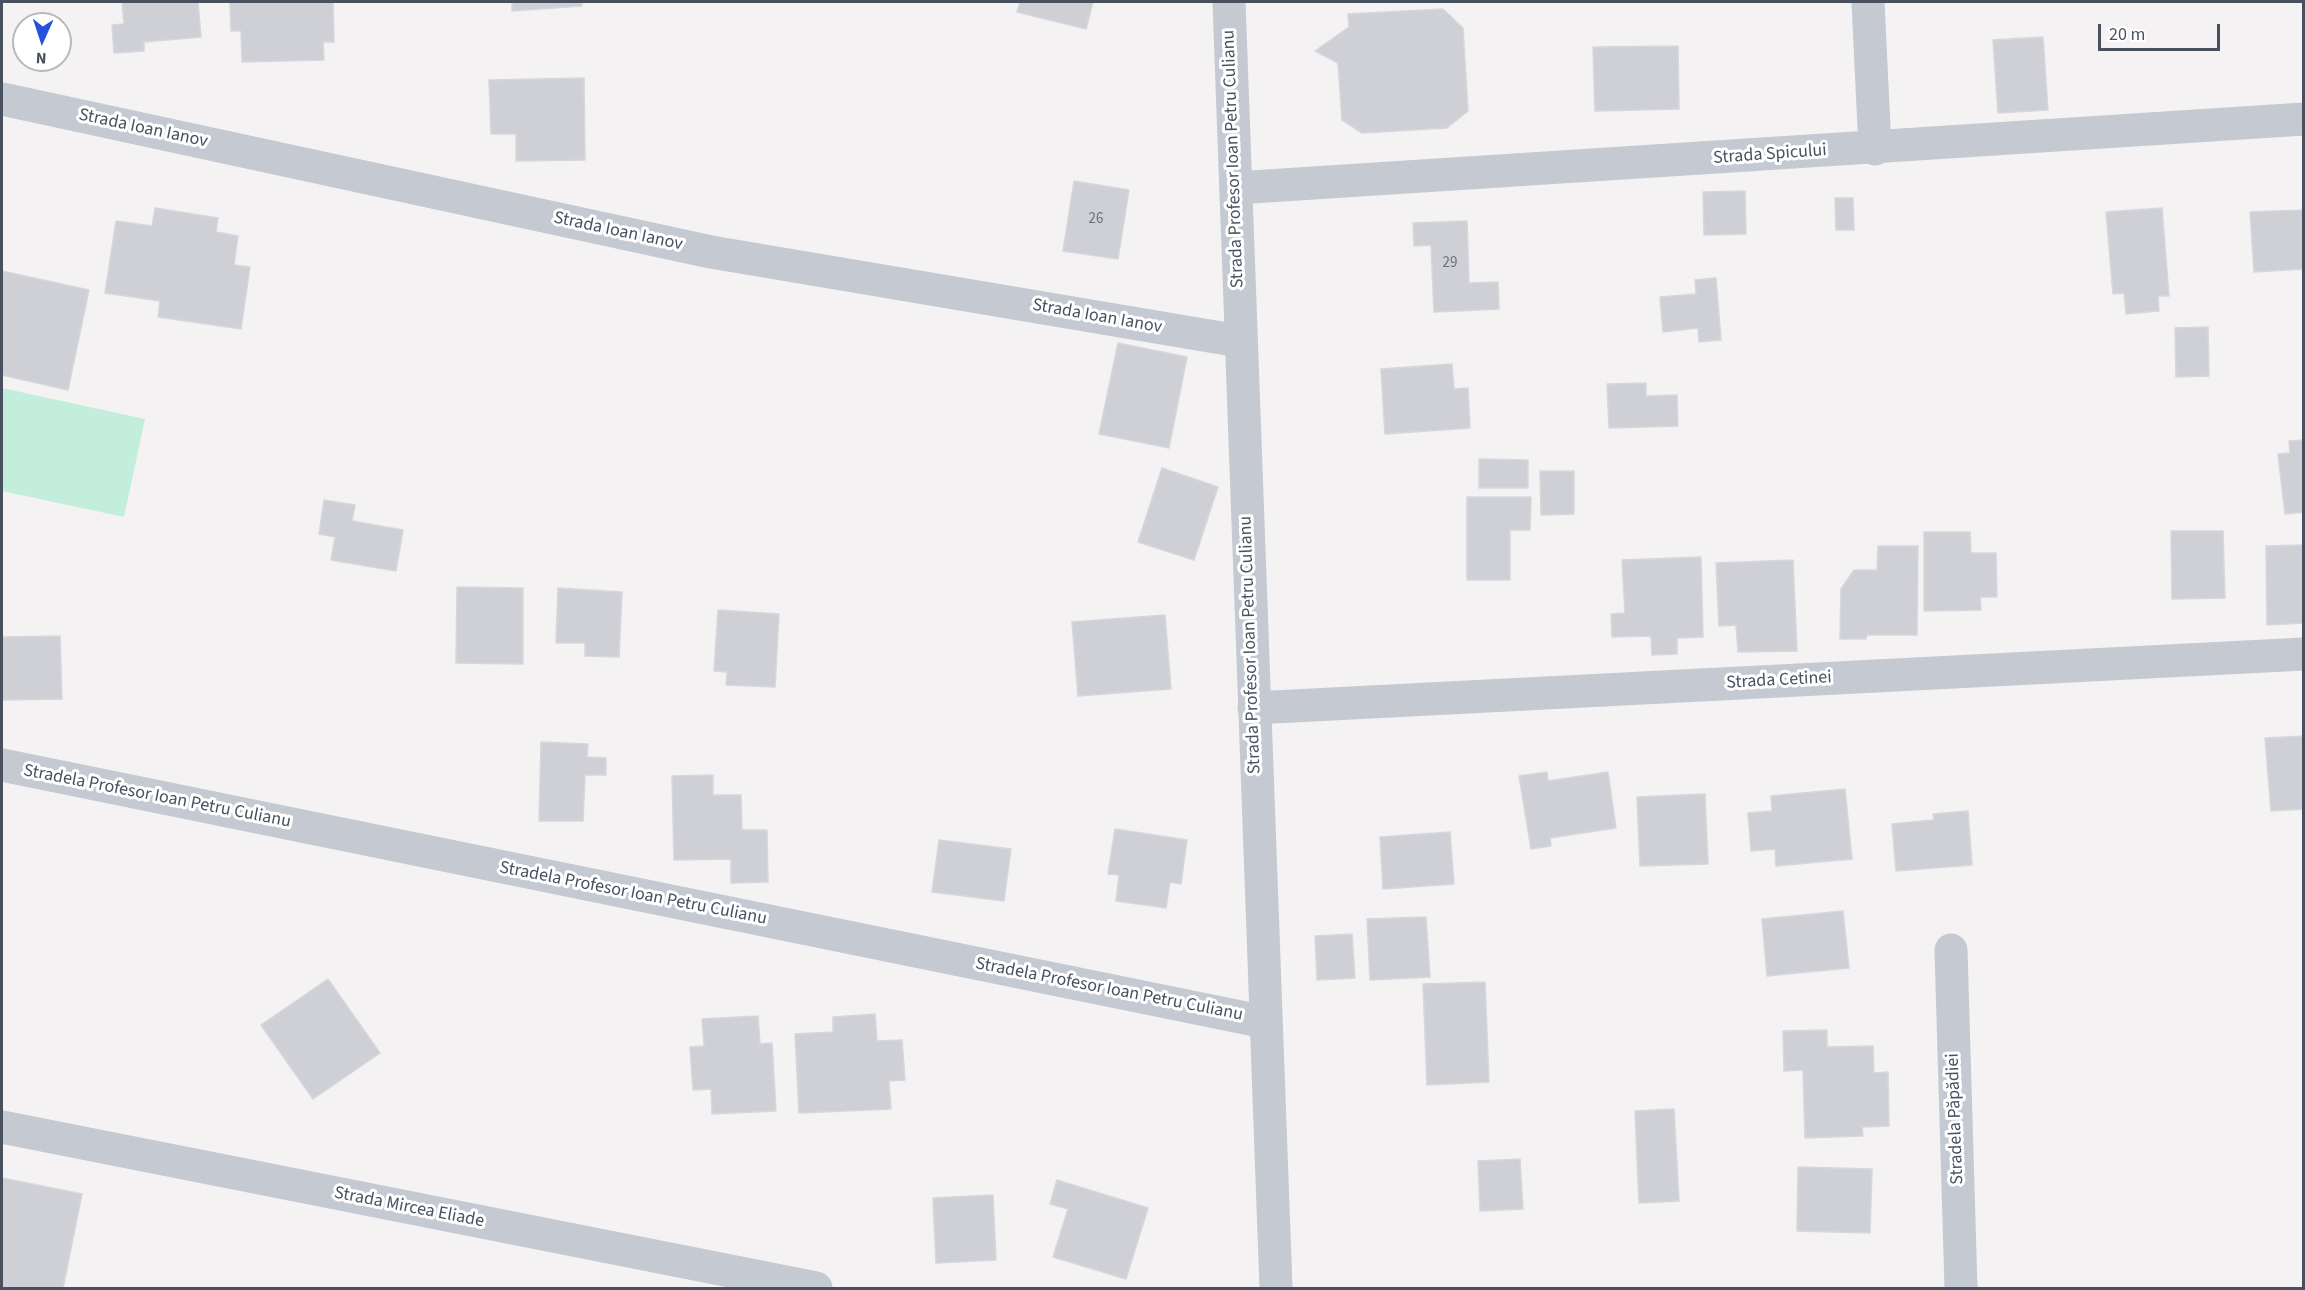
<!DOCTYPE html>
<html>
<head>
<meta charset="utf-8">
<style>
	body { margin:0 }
	#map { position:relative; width:2305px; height:1290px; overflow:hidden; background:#f4f2f2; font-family:"Source Sans 3",sans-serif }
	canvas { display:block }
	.frame { position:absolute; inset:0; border:3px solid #4a515e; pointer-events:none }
	.north { position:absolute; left:12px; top:12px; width:60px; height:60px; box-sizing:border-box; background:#fff; border:2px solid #b7b9bf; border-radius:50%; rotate:183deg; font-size:16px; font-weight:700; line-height:24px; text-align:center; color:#4a515e }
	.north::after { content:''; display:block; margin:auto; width:21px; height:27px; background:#2452db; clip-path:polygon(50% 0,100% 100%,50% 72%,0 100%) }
	.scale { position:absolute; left:2098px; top:24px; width:122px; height:27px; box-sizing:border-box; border:3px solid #4a515e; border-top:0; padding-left:8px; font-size:18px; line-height:21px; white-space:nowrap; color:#4a515e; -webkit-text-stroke:4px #fff; paint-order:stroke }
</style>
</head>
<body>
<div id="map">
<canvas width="2305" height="1290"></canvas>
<div class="frame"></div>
<div class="north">N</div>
<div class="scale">20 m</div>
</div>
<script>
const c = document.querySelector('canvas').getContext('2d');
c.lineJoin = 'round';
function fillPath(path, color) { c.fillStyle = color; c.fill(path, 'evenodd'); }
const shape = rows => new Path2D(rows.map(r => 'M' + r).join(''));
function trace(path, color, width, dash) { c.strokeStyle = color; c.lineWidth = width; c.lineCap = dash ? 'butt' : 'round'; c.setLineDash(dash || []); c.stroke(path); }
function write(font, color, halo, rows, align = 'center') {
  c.font = font + ' "Source Sans 3",sans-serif'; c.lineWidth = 6; c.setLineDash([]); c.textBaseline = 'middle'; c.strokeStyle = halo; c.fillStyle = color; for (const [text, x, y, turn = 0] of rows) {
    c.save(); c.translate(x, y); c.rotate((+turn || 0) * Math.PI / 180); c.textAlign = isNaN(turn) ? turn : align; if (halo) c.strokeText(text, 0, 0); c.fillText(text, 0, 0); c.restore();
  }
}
const green = shape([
	[2,388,145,419,124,517,2,491]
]);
const building = shape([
	[122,2,198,2,201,37,144,42,144,51,114,53,112,25,124,24,122,2],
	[230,2,333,2,334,42,323,42,324,60,242,62,241,31,231,31,230,2],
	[512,2,582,2,582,6,512,11,512,2],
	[1020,2,1093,2,1086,29,1017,12,1020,2],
	[1443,9,1463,28,1468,111,1447,128,1362,133,1342,120,1338,63,1315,51,1349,27,1348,14,1443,9],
	[2043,37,2048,110,1998,113,1993,40,2043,37],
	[1678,46,1679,109,1595,111,1593,47,1678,46],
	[584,78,585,160,516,161,516,134,491,134,489,80,584,78],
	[1074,181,1129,190,1118,259,1063,251,1074,181],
	[1745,191,1746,234,1704,235,1703,192,1745,191],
	[1835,198,1853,198,1854,230,1836,230,1835,198],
	[155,208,218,218,216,232,238,236,234,265,250,267,241,329,158,317,160,301,105,293,116,221,152,226,155,208],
	[2162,208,2169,296,2158,296,2159,311,2126,314,2124,293,2113,294,2106,212,2162,208],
	[2304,210,2304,269,2254,272,2250,212,2304,210],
	[1467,221,1469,283,1498,282,1499,309,1434,312,1431,245,1414,246,1413,223,1467,221],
	[2,271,89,290,68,390,2,375,2,271],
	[1716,278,1721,340,1699,342,1698,328,1663,332,1660,297,1696,294,1695,280,1716,278],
	[2208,327,2209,376,2176,377,2175,328,2208,327],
	[1118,343,1187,357,1169,448,1099,434,1118,343],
	[1452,364,1454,389,1468,388,1470,428,1385,434,1381,369,1452,364],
	[1646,383,1646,396,1677,395,1678,426,1609,428,1607,384,1646,383],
	[2304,440,2304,512,2285,514,2278,454,2290,453,2289,441,2304,440],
	[1479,459,1528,460,1528,488,1479,488,1479,459],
	[1162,468,1218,487,1194,560,1138,542,1162,468],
	[1540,471,1574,471,1574,514,1541,515,1540,471],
	[1467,497,1531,497,1530,530,1510,530,1510,580,1467,580,1467,497],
	[324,500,355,505,352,521,403,530,396,571,331,560,335,537,319,534,324,500],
	[2171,531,2223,531,2225,598,2172,599,2171,531],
	[1924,532,1970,532,1971,553,1996,553,1997,597,1980,597,1981,610,1924,611,1924,532],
	[2304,545,2304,623,2267,625,2266,546,2304,545],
	[1878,546,1918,546,1917,635,1867,635,1866,639,1840,639,1841,589,1854,570,1877,570,1878,546],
	[1701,557,1703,637,1677,638,1677,654,1652,655,1651,636,1612,637,1611,614,1625,613,1622,560,1701,557],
	[1793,560,1797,651,1738,652,1736,625,1719,626,1716,563,1793,560],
	[457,587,523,588,523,664,456,663,457,587],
	[558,588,622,592,619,657,585,656,585,643,556,643,558,588],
	[718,610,779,614,775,687,726,685,727,672,714,671,718,610],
	[1165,615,1171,689,1078,696,1072,622,1165,615],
	[60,636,62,699,2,700,2,637,60,636],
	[2304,736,2304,809,2271,811,2265,738,2304,736],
	[541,742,588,744,587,757,606,758,606,775,585,775,583,821,539,821,541,742],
	[1547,772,1548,781,1608,772,1616,828,1550,838,1551,846,1531,849,1519,776,1547,772],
	[713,775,713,795,741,795,742,830,767,830,768,882,731,883,731,859,674,860,672,776,713,775],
	[1845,789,1852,859,1776,866,1775,849,1751,851,1748,813,1772,811,1771,796,1845,789],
	[1705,794,1708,864,1640,866,1637,797,1705,794],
	[1968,811,1972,865,1896,871,1892,824,1934,820,1933,814,1968,811],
	[1115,829,1187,840,1181,884,1170,882,1166,908,1116,901,1119,875,1108,874,1115,829],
	[1450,832,1454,884,1383,889,1380,837,1450,832],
	[939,840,1011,849,1004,901,932,892,939,840],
	[1843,911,1849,968,1767,976,1762,919,1843,911],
	[1426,917,1430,977,1370,980,1367,919,1426,917],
	[1352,934,1355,978,1317,980,1315,936,1352,934],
	[328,979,380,1053,313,1099,261,1025,328,979],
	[1485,982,1489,1082,1427,1085,1423,984,1485,982],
	[875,1014,877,1041,902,1040,905,1080,889,1081,891,1109,799,1113,795,1034,833,1032,833,1017,875,1014],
	[758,1016,760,1044,772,1043,776,1111,712,1114,711,1089,693,1090,690,1047,704,1046,702,1019,758,1016],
	[1827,1030,1827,1047,1873,1046,1874,1073,1888,1072,1889,1126,1862,1127,1863,1136,1805,1138,1803,1070,1784,1071,1783,1031,1827,1030],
	[1674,1109,1679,1201,1639,1203,1635,1111,1674,1109],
	[1520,1159,1523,1209,1480,1211,1478,1161,1520,1159],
	[1798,1167,1872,1169,1870,1233,1797,1231,1798,1167],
	[2,1178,82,1194,63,1288,2,1288,2,1178],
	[1057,1180,1148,1208,1126,1279,1053,1257,1068,1209,1050,1204,1057,1180],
	[993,1195,996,1260,936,1263,933,1198,993,1195]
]);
const minor = shape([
	[1229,2,1276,1288],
	[1868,2,1875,149],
	[2,99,711,252,1239,341],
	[1236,188,2304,119],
	[1254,708,2304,654],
	[2,765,1265,1022],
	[1951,950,1961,1288],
	[2,1127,816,1288]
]);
const numberNames = [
	["26",1096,220],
	["29",1450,264]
];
const streetNames = [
	["Strada Ioan Ianov",143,129,12],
	["Strada Spicului",1770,155,-4],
	["Strada Profesor Ioan Petru Culianu",1234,159,-92],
	["Strada Ioan Ianov",618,232,12],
	["Strada Ioan Ianov",1097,317,10],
	["Strada Profesor Ioan Petru Culianu",1251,645,-92],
	["Strada Cetinei",1779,681,-3],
	["Stradela Profesor Ioan Petru Culianu",157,797,11],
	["Stradela Profesor Ioan Petru Culianu",633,894,11],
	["Stradela Profesor Ioan Petru Culianu",1109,990,11],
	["Stradela Păpădiei",1956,1119,-92],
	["Strada Mircea Eliade",409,1208,11]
];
fillPath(green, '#c4eedc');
fillPath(building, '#cfd0d6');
trace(building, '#d6d7dd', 1.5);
trace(minor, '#c4c9d2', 33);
write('15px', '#6b717c', null, numberNames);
write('18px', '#4a515e', '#fff', streetNames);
</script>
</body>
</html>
